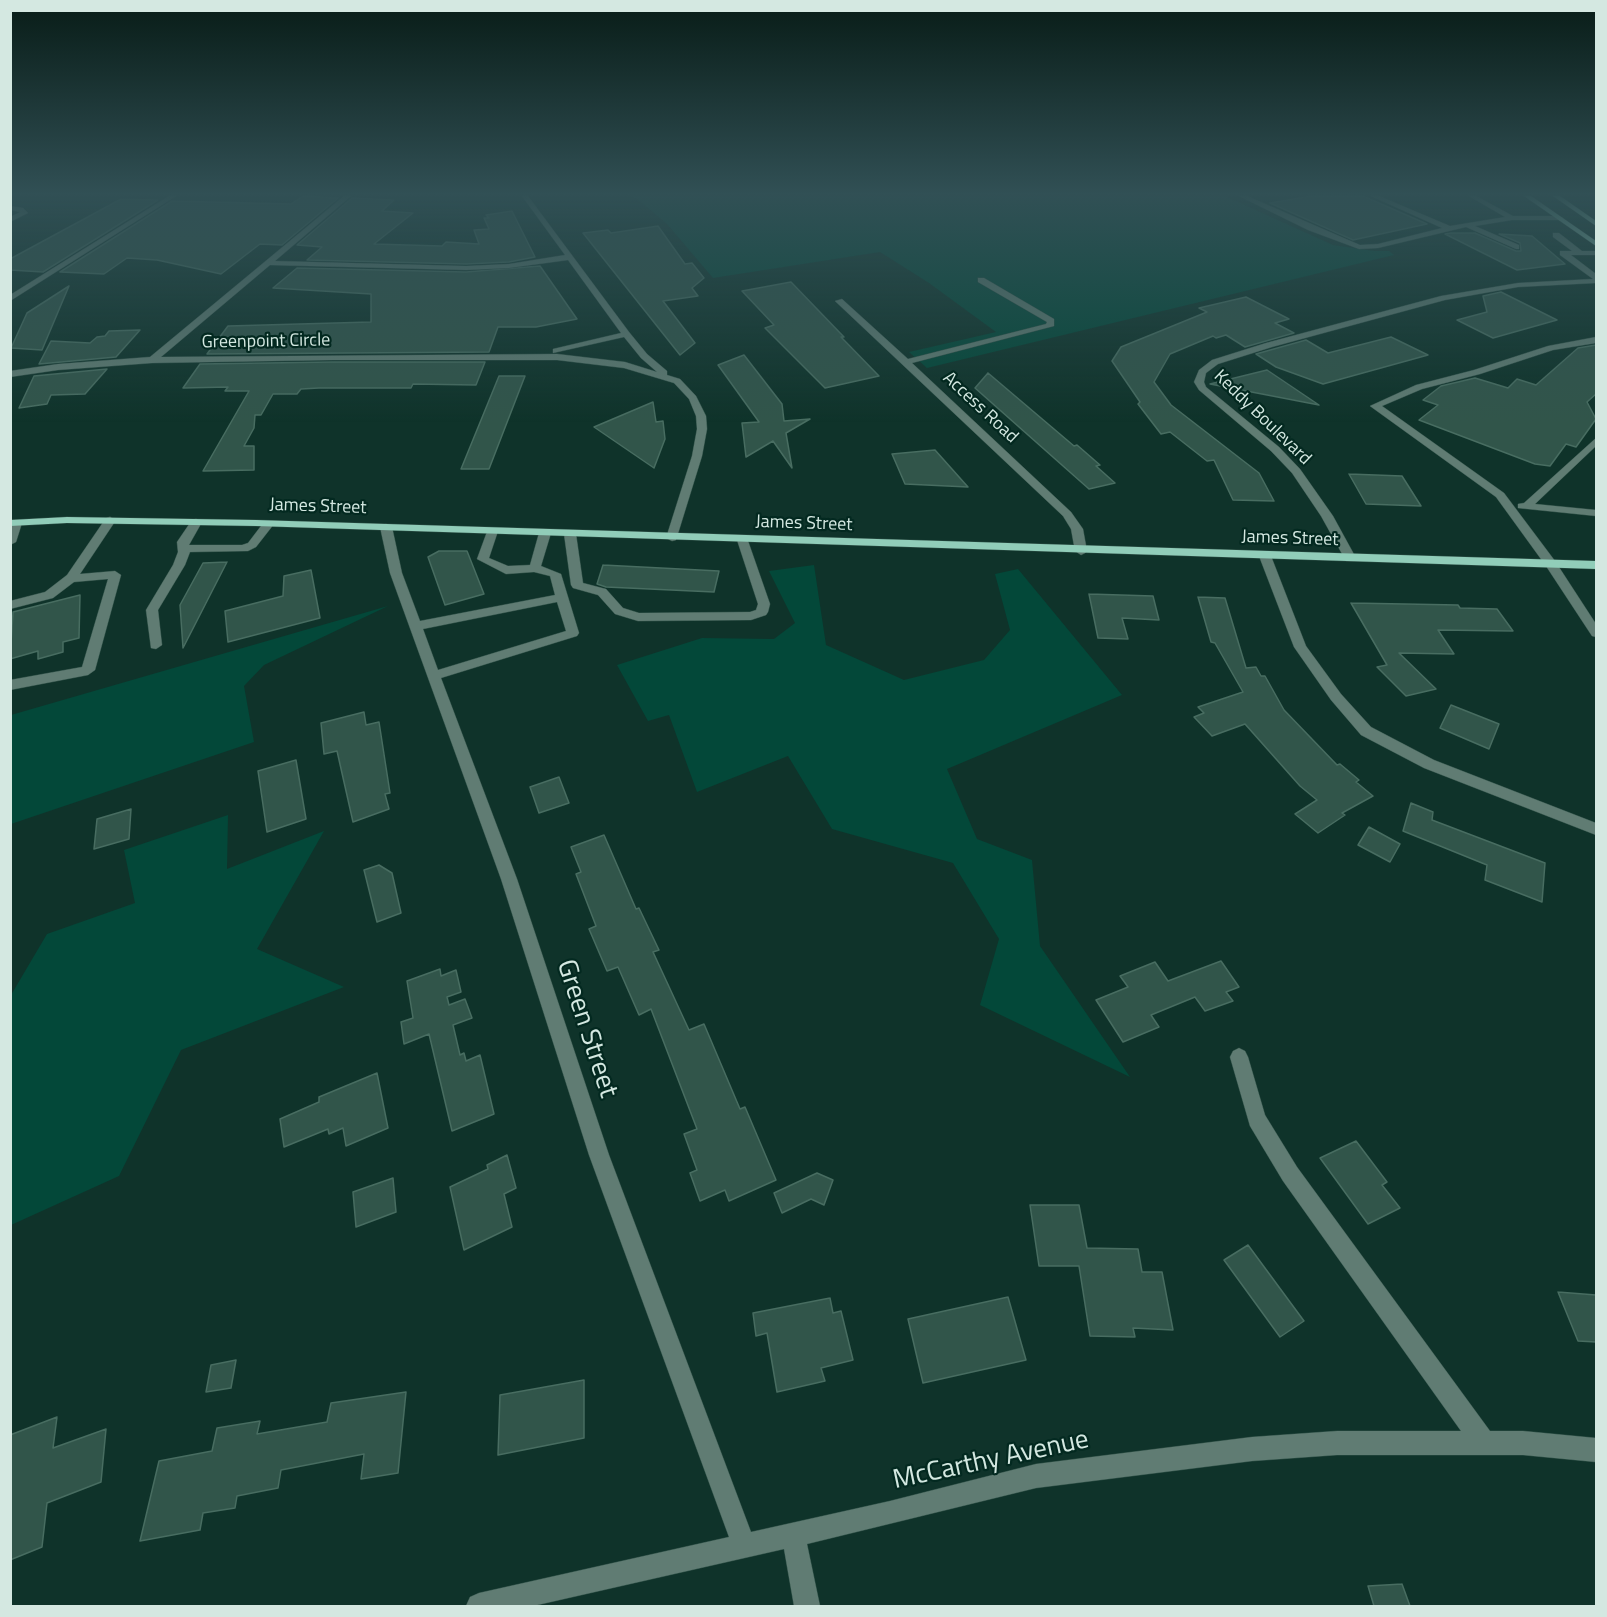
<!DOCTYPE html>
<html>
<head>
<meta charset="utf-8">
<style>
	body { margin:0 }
	#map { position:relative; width:1607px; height:1617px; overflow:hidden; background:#0f332a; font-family:"Titillium Web",sans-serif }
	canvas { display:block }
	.frame { position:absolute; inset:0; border:12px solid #d4e8e1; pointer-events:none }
</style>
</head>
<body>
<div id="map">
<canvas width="1607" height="1617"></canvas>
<div class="frame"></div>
</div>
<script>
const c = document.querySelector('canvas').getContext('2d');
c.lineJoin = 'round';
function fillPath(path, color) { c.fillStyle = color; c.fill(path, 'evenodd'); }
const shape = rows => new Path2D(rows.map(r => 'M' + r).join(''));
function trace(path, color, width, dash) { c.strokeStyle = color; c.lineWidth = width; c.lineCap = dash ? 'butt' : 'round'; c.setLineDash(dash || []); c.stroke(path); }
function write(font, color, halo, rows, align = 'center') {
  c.font = font + ' "Titillium Web",sans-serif'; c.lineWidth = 4.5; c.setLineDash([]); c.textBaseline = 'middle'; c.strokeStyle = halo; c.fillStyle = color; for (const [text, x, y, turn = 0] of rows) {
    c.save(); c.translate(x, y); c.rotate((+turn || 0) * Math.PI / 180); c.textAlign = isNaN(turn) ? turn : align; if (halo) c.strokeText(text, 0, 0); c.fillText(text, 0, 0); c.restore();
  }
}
const green = shape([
	[629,196,1225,196,1333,245,1375,251,1389,251,1394,255,927,368,909,352,996,332,929,283,880,252,713,278,667,224,637,199],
	[814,565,826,645,904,680,984,660,1010,630,995,574,1018,569,1122,695,947,769,977,839,1032,860,1040,946,1130,1077,980,1005,999,939,953,863,832,829,788,756,697,792,669,715,648,721,617,665,702,638,774,639,795,623,769,571],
	[388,606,264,665,244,686,254,742,11,824,11,715],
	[228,815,227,869,324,831,257,949,344,987,181,1050,119,1176,11,1225,11,995,47,934,135,903,124,850]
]);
const building = shape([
	[303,196,338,198,282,245,260,244,221,274,157,260,127,258,104,274,60,272,172,201,291,204,303,196],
	[1311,196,1363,196,1427,224,1353,240,1270,203,1311,196],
	[352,198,394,200,382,211,413,213,374,244,442,246,446,242,479,244,474,230,489,229,484,218,489,218,486,215,512,211,535,257,509,262,466,264,307,260,322,247,297,245,352,198],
	[121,199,158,200,43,272,10,270,10,259,121,199],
	[658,226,685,264,692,263,704,278,692,288,698,296,663,301,695,343,680,355,583,233,608,230,611,233,658,226],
	[1451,233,1475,233,1516,251,1521,251,1520,243,1499,234,1532,236,1565,264,1517,270,1445,234,1451,233],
	[540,266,577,319,536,327,498,327,489,352,207,354,228,326,371,322,371,294,273,288,297,268,466,272,540,266],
	[791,282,844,337,841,337,879,376,825,388,765,328,774,325,742,291,791,282],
	[69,286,42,350,11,348,27,313,69,286],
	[1501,292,1557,320,1493,338,1457,320,1487,312,1483,296,1501,292],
	[1246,297,1289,319,1275,323,1294,333,1245,347,1226,335,1216,338,1213,336,1170,354,1154,382,1171,405,1259,473,1274,501,1233,500,1214,460,1207,461,1170,432,1161,434,1138,404,1140,402,1112,361,1121,347,1207,312,1199,308,1246,297],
	[140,330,116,357,39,364,51,341,90,343,97,337,105,336,109,331,140,330],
	[1391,337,1428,355,1323,384,1276,367,1256,354,1306,340,1328,353,1391,337],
	[1596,345,1596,394,1587,402,1596,419,1576,447,1566,444,1550,466,1535,464,1419,420,1438,405,1423,400,1441,386,1475,378,1508,388,1517,379,1536,385,1578,348,1596,345],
	[744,355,782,404,784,421,810,419,786,433,792,468,773,441,746,457,742,423,759,422,718,365,744,355],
	[333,362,485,362,476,385,413,384,411,388,319,388,301,389,297,394,273,394,261,415,255,415,254,428,244,446,254,446,254,470,203,471,249,391,225,391,228,387,183,388,200,364,333,362],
	[107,369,85,394,51,395,47,404,19,408,34,376,107,369],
	[1267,370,1319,405,1210,384,1267,370],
	[988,373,1074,446,1077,445,1100,465,1096,466,1115,483,1089,489,975,388,988,373],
	[499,376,525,376,489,469,461,469,499,376],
	[653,402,656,422,663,421,665,439,654,468,594,427,653,402],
	[935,450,968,487,905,484,892,454,935,450],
	[1349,474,1402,476,1421,506,1366,504,1349,474],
	[439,551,467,551,484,594,445,605,428,557,439,551],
	[227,562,183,648,180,605,203,563,227,562],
	[603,565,719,571,714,592,606,587,597,584,603,565],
	[311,570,320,618,228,642,225,611,283,596,284,576,311,570],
	[1089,594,1153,596,1159,620,1122,618,1128,639,1098,638,1089,594],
	[80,595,79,638,63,642,63,652,38,659,38,651,10,659,13,612,80,595],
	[1198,597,1225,598,1246,668,1256,667,1261,676,1265,676,1284,710,1337,765,1340,764,1359,780,1356,782,1373,796,1342,813,1345,815,1318,833,1295,814,1317,800,1300,786,1245,724,1212,736,1194,717,1204,713,1198,707,1243,692,1215,643,1211,642,1198,597],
	[1351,603,1458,605,1460,608,1497,609,1513,631,1438,630,1454,654,1399,653,1436,689,1406,696,1377,667,1387,665,1351,603],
	[1451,705,1499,724,1489,749,1440,728,1451,705],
	[364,712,366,725,379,722,390,793,385,794,389,809,353,822,337,751,324,754,321,723,364,712],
	[296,760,306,819,267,832,258,771,296,760],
	[559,777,569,803,539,813,530,787,559,777],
	[1411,803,1433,812,1432,820,1545,863,1542,902,1485,880,1487,865,1403,831,1411,803],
	[131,809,129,839,94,849,97,819,131,809],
	[1369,827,1400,844,1390,862,1358,845,1369,827],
	[604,835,636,909,639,908,659,950,653,952,689,1030,704,1024,740,1109,745,1107,776,1180,729,1201,725,1190,700,1201,690,1173,697,1170,684,1134,697,1129,651,1009,639,1015,618,967,607,971,589,929,596,926,576,874,581,872,571,847,604,835],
	[379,865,392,873,401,913,377,922,364,870,379,865],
	[1221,961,1239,987,1226,992,1233,1001,1205,1011,1195,997,1151,1015,1159,1027,1123,1042,1096,1000,1128,987,1120,976,1155,962,1168,981,1221,961],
	[440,969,441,976,456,970,461,992,447,997,449,1005,465,999,472,1018,453,1025,460,1055,464,1053,466,1061,480,1055,494,1114,452,1131,429,1034,404,1044,401,1022,413,1018,407,981,440,969],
	[377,1073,388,1128,346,1146,343,1128,329,1134,328,1129,284,1147,280,1119,319,1102,319,1097,377,1073],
	[1356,1141,1387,1182,1382,1185,1400,1208,1368,1224,1320,1158,1356,1141],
	[507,1155,516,1188,504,1194,512,1227,464,1250,450,1187,488,1169,487,1165,507,1155],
	[817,1173,833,1180,824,1205,811,1199,782,1213,774,1193,817,1173],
	[393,1178,396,1212,356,1227,353,1192,393,1178],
	[1030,1205,1079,1205,1087,1248,1138,1249,1142,1272,1162,1272,1173,1330,1133,1328,1135,1337,1090,1336,1079,1266,1039,1266,1030,1205],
	[1248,1245,1304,1321,1280,1337,1224,1260,1248,1245],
	[1558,1292,1596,1295,1596,1342,1578,1341,1558,1292],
	[1008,1297,1026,1360,923,1383,908,1319,1008,1297],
	[830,1298,833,1313,841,1311,853,1360,821,1368,825,1381,777,1392,767,1333,756,1336,753,1313,830,1298],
	[236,1360,231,1388,206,1392,211,1365,236,1360],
	[584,1380,584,1438,498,1455,500,1395,584,1380],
	[406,1392,398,1473,361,1479,364,1454,281,1470,278,1488,237,1496,235,1508,203,1513,200,1530,140,1541,159,1461,212,1451,217,1428,260,1421,257,1434,327,1422,331,1403,406,1392],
	[57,1417,53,1448,106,1429,101,1482,47,1503,42,1547,10,1560,10,1435,57,1417],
	[1402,1584,1410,1606,1374,1606,1368,1586,1402,1584]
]);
const minor = shape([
	[169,196,176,196,10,301,10,295,169,196],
	[344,196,351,196,275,261,466,266,509,264,565,255,522,196,528,196,629,332,647,354,667,371,667,375,680,379,696,396,706,416,707,429,702,456,676,540,672,541,666,538,692,456,697,429,696,416,689,399,674,383,624,368,557,360,333,360,152,363,58,370,10,377,10,371,58,364,150,357,344,196],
	[568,260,621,333,553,349,553,353,624,337,641,358,657,372,625,362,557,354,161,357,270,265,466,270,509,268,568,260],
	[1239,196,1247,196,1360,245,1378,244,1442,228,1371,196,1379,196,1450,226,1505,217,1469,196,1476,196,1513,216,1559,216,1563,218,1559,220,1512,220,1475,226,1519,245,1519,249,1516,249,1466,227,1378,248,1359,249,1308,230,1239,196],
	[10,206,23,208,28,213,10,222,10,217,20,212,10,210,10,206],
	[1553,233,1559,233,1582,251,1596,251,1596,255,1571,255,1596,274,1596,283,1518,287,1445,300,1272,347,1218,364,1206,373,1204,382,1206,387,1279,447,1300,469,1333,516,1356,558,1354,561,1346,561,1321,516,1292,473,1271,451,1199,390,1194,382,1199,370,1212,360,1266,343,1441,296,1518,283,1593,279,1560,255,1560,251,1572,251,1553,237,1553,233],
	[978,278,984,278,1054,319,1054,326,912,363,1071,512,1083,529,1087,551,1085,553,1081,555,1075,551,1071,529,1063,516,835,301,842,299,908,359,1046,324,1047,322,978,282,978,278],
	[1596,337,1596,343,1553,350,1480,374,1422,389,1382,406,1504,493,1555,561,1596,624,1596,637,1592,636,1546,566,1496,497,1370,406,1416,385,1474,370,1548,346,1596,337],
	[1596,438,1596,446,1535,504,1596,510,1596,516,1518,508,1518,504,1524,503,1596,438],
	[110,517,116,520,80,574,115,571,121,575,95,670,88,675,10,690,10,680,82,667,108,579,74,582,53,598,10,609,10,601,45,592,67,575,106,518,110,517],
	[196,519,202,522,189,545,242,545,248,543,264,522,272,522,274,524,256,547,248,551,190,552,185,565,158,610,162,645,156,649,151,648,146,610,173,565,178,552,177,542,192,520,196,519],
	[16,520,22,523,16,542,10,545,10,523,16,520],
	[386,524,392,527,402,573,420,621,555,595,550,576,534,572,506,574,477,559,488,529,496,529,498,531,489,558,508,566,530,565,539,533,545,530,551,533,541,566,561,574,579,633,577,636,441,678,517,879,609,1155,751,1532,890,1501,1036,1464,1252,1437,1337,1431,1461,1431,1283,1181,1250,1126,1230,1057,1233,1051,1239,1048,1245,1051,1248,1057,1265,1115,1297,1167,1490,1431,1523,1431,1596,1438,1596,1462,1523,1455,1337,1455,1252,1461,1036,1488,807,1544,820,1606,794,1606,784,1549,533,1606,466,1606,470,1597,479,1593,729,1537,589,1155,501,879,390,573,380,527,386,524],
	[557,602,566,631,438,670,423,629,557,602],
	[570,531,576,534,583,583,606,589,623,608,639,613,750,612,756,610,758,604,737,540,743,537,747,538,770,604,768,612,766,615,751,620,638,621,615,614,598,595,573,588,571,585,564,534,570,531],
	[1265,552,1271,556,1306,646,1341,694,1371,727,1434,760,1596,823,1596,835,1424,768,1361,735,1331,700,1294,647,1259,556,1265,552]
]);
const major = shape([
	[1524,196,1531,196,1596,241,1596,246,1524,196],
	[1553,196,1560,196,1596,221,1596,226,1553,196],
	[67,517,256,520,1596,561,1596,569,256,526,67,523,10,526,10,520,67,517]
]);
const farStreetnames = [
	["Greenpoint Circle",266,342,-1],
	["Access Road",980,408,43],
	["Keddy Boulevard",1262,418,44],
	["James Street",318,507,2],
	["James Street",804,524,2],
	["James Street",1290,539,2]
];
const nearStreetnames = [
	["Green Street",586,1029,72],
	["McCarthy Avenue",991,1461,-12]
];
fillPath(green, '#034839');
fillPath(building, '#31554a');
trace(building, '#486d61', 1.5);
trace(minor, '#2f5047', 1);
trace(major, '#2f5047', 1);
fillPath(minor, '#607c73');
fillPath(major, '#91cdb9');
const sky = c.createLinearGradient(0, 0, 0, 422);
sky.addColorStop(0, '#081c17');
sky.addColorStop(0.46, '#315055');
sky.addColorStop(1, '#31505500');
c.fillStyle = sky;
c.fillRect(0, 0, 1607, 422);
write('18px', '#d4e8e1', '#032920', farStreetnames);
write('27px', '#d4e8e1', '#032920', nearStreetnames);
</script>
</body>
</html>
